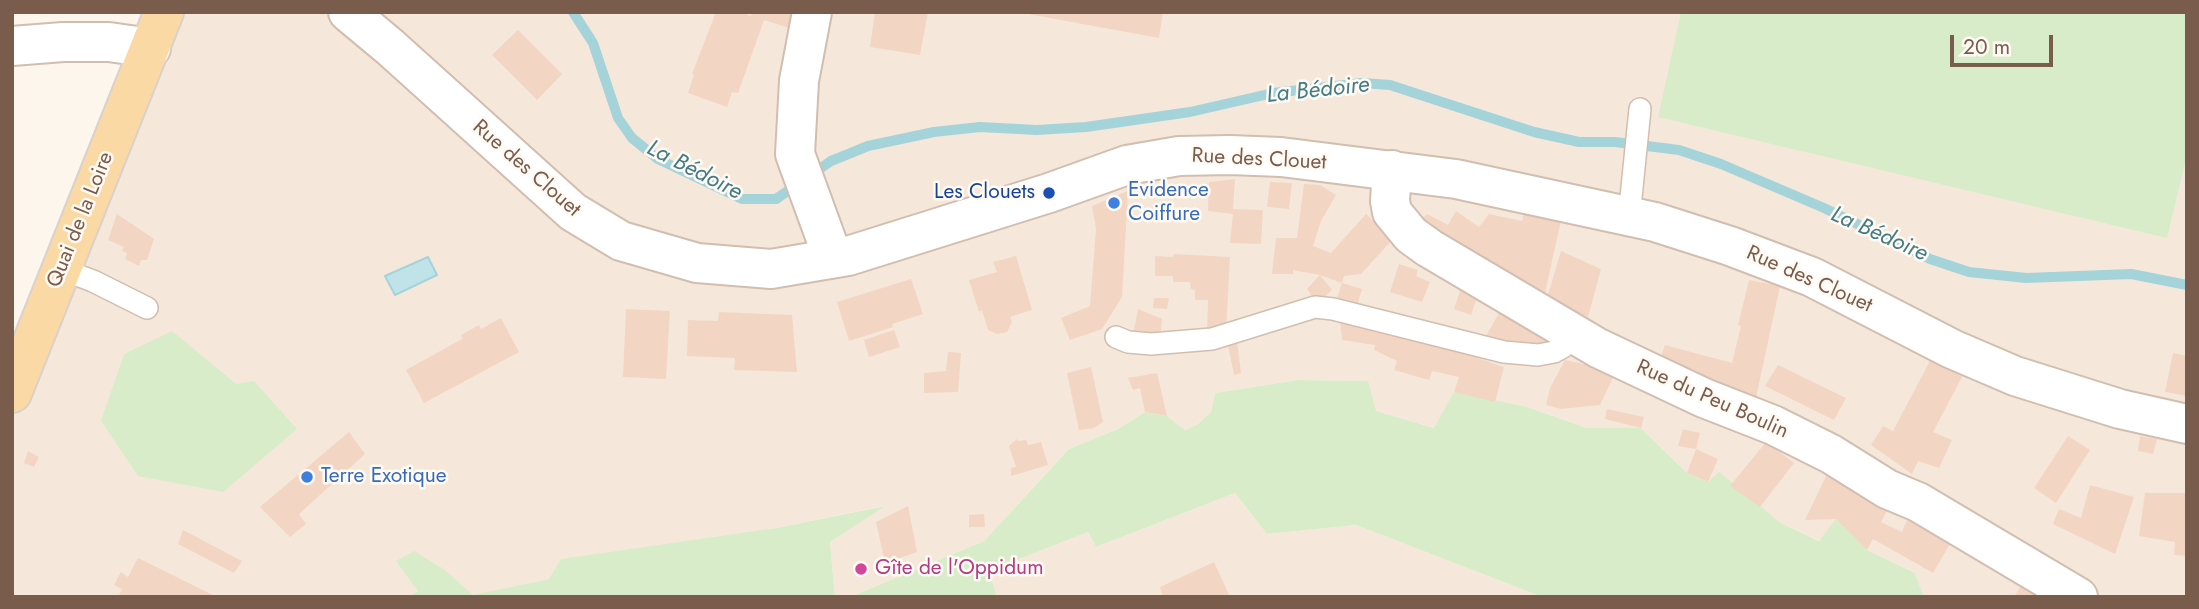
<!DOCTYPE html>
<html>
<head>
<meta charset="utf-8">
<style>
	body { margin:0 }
	#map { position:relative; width:2199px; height:609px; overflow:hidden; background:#fdf6ec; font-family:Jost,sans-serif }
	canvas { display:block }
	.frame { position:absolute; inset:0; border:14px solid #7a5c4d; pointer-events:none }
	.scale { position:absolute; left:1950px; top:35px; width:103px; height:32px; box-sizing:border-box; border:4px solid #7a5c4d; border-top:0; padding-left:9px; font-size:21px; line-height:24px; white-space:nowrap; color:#7a5c4d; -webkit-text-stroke:5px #fffaf3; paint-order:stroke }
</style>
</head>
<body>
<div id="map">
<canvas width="2199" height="609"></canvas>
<div class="frame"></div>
<div class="scale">20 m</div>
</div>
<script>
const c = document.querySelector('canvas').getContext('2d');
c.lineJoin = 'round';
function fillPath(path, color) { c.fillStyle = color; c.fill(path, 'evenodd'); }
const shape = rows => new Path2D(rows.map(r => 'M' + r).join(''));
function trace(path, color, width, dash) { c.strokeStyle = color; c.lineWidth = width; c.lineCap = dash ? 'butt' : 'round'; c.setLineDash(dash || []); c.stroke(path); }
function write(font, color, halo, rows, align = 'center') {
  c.font = font + ' Jost,sans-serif'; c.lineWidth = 5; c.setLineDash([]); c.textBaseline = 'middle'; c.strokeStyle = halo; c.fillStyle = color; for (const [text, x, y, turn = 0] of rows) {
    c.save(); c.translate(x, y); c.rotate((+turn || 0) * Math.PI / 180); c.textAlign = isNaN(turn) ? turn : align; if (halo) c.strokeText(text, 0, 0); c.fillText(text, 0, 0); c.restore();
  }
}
const residential = shape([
	[164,12,2187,12,2187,597,1924,597,1915,573,1867,550,1836,520,1820,541,1781,523,1748,496,1687,473,1641,428,1587,428,1527,407,1435,428,1375,411,1367,381,1298,380,1215,393,1211,412,1198,424,1185,430,1167,416,1145,412,1118,429,1069,449,984,541,850,597,835,597,830,542,883,506,776,528,473,596,445,570,418,591,407,597,12,597,12,393],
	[1235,493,1267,534,1356,525,1542,597,997,597,989,571,1088,532,1096,547]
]);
const green = shape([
	[1681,12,2187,12,2187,155,2167,238,1658,117],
	[172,331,236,384,254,381,297,429,223,492,138,476,101,421,124,354],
	[1298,380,1368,381,1376,411,1434,428,1454,392,1527,407,1587,428,1641,428,1687,473,1708,482,1719,472,1781,523,1819,541,1836,519,1867,550,1915,573,1924,597,1542,597,1356,525,1267,534,1235,493,1096,547,1088,532,989,571,997,597,850,597,984,541,1069,449,1118,429,1145,412,1167,416,1185,430,1198,424,1211,412,1215,393],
	[885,506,830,542,835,597,407,597,418,591,396,561,414,551,445,570,473,595,549,579,561,559,776,528]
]);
const water = shape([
	[428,257,437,275,395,295,385,276,428,257]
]);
const stream = shape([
	[573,12,593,43,618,118,632,138,658,159,742,199,776,199,798,184],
	[811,175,831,161,868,146,934,132,980,127,1037,130,1086,127,1190,112,1273,93,1362,83,1390,85,1534,132,1579,142,1615,142,1679,150,1721,164,1824,208,1930,259,1969,272,2026,278,2131,274,2187,285]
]);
const building = shape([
	[716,12,740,12,751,16,752,12,791,12,789,28,764,20,738,93,732,92,727,107,688,93,694,75,692,74],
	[875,12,928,12,920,55,870,47],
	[1017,12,1163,12,1159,38],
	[518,30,562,74,537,100,492,55],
	[1235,179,1233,209,1263,210,1261,244,1230,243,1233,214,1208,211,1209,182],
	[1270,182,1292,183,1289,209,1267,207],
	[1304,184,1320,185,1336,195,1321,221,1313,246,1331,253,1366,214,1393,239,1361,274,1344,276,1342,283,1320,275,1332,290,1320,301,1314,299,1307,289,1320,275,1293,270,1293,274,1272,274,1276,238,1297,238],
	[1128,191,1122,297,1102,329,1070,340,1061,318,1090,306,1096,229,1092,206],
	[1456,211,1479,227,1489,214,1522,221,1524,212,1561,220,1544,298,1416,226,1427,214,1448,225],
	[117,214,154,239,147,260,141,260,139,266,125,259,127,253,122,251,124,247,108,240],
	[1561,251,1601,269,1588,317,1547,298],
	[1174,254,1230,257,1226,331,1207,334,1208,300,1195,300,1195,290,1191,289,1190,282,1173,282,1173,276,1155,276,1155,256,1173,257],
	[1016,256,1032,310,1010,317,1012,322,1007,332,997,334,988,330,982,310,979,312,969,280,997,272,993,262],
	[1399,264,1418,270,1416,276,1430,282,1422,302,1390,292],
	[911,279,923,314,892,324,893,327,849,341,837,302],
	[1749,280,1780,286,1753,412,1657,369,1665,345,1732,363,1741,326,1738,325],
	[1342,283,1362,289,1357,306,1337,299],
	[1462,285,1479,291,1471,315,1454,309],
	[1154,298,1169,298,1167,309,1153,308],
	[1504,304,1553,330,1550,345,1511,346,1485,338],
	[626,309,670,311,666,379,623,377],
	[1138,309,1162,319,1160,340,1133,336],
	[719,312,792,315,797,372,734,370,735,358,687,356,688,320,718,321],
	[501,318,519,352,424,403,406,370,462,339,461,335,479,325,481,329],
	[1340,320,1377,329,1405,339,1466,354,1504,367,1495,402,1454,392,1459,377,1432,371,1429,380,1394,370,1397,361,1374,350,1375,345,1342,340],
	[894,330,900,347,869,357,864,340],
	[1237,342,1241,373,1234,375,1228,345],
	[948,352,961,353,958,392,924,393,924,373,946,371],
	[2173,353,2187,356,2187,396,2165,392],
	[1931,359,1963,375,1933,432,1952,440,1939,468,1918,461,1912,474,1871,445,1883,426,1893,431],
	[1565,360,1616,371,1600,405,1561,409,1546,405,1550,388],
	[1778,365,1846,398,1834,420,1765,386],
	[1091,367,1103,422,1094,428,1079,430,1067,373],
	[1157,373,1167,416,1145,412,1140,388,1133,390,1128,378],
	[1607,409,1644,417,1641,428,1605,419],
	[1683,429,1700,433,1696,449,1718,459,1708,482,1687,473,1696,449,1678,446],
	[349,432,365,454,299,514,306,524,290,537,260,507],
	[2068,436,2090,450,2056,503,2034,488],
	[2140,436,2157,439,2153,454,2138,451],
	[1017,439,1018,441,1026,440,1028,445,1041,442,1048,465,1011,476,1011,468,1016,467,1009,446],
	[1766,442,1794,463,1760,507,1730,486],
	[28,451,39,457,34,467,24,463],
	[1827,474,1888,509,1881,522,1902,532,1907,520,1950,544,1933,573,1873,539,1867,550,1836,519,1805,520],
	[2090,485,2134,497,2115,554,2053,524,2059,509,2081,518],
	[2145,493,2187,493,2187,556,2174,555,2175,542,2139,536],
	[908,506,917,552,885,563,876,522],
	[984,514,985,527,969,527,969,515],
	[183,530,242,561,234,573,178,544],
	[138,558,217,597,118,597,122,589,114,585,121,572,128,577],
	[1214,562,1230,597,1163,597,1160,587],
	[2025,580,2041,594,2039,597,2014,597]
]);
const service = shape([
	[1629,217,1640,109],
	[61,269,93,281,147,308],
	[1116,337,1128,342,1151,344,1212,339,1315,307,1333,309,1504,352,1538,355,1554,352,1563,347,1571,333]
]);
const minor = shape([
	[812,12,799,81,795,154,833,258],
	[12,46,63,42,109,42,151,48],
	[1392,170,1390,201,1392,212,1411,235,1429,248,1598,348,1704,398,1773,425,1831,454,1887,489,1918,502,2078,597]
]);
const tertiary = shape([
	[348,12,390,47,573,212,621,241,697,263,771,269,848,256,1049,193,1127,165,1179,156,1230,155,1281,157,1456,179,1655,222,1730,246,1812,277,1952,349,2015,376,2120,409,2187,424]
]);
const primary = shape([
	[12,393,164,12]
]);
const markers = [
	[1049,193,7,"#1a4fb4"],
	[1114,203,7,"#3f7fe0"],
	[307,477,7,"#3f7fe0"],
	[861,569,7,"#d1479c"]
];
const streetNames = [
	["Rue des Clouet",1259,160,3],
	["Rue des Clouet",526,169,41],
	["Quai de la Loire",81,220,-68],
	["Rue des Clouet",1809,280,24],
	["Rue du Peu Boulin",1712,400,24]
];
const shopNames = [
	["Evidence",1128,191],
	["Coiffure",1128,215],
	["Terre Exotique",321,477]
];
const transitNames = [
	["Les Clouets",1035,193]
];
const hotelNames = [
	["Gîte de l'Oppidum",875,569]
];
const waterNames = [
	["La Bédoire",1318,91,-6],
	["La Bédoire",694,171,27],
	["La Bédoire",1879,235,24]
];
fillPath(residential, '#f5e8da');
fillPath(green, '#d8ecc9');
fillPath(water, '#bfe3e8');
trace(water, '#a5d3da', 2);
trace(stream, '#a5d3da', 10);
fillPath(building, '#f3d5c3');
trace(service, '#d1beb0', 24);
trace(minor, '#d1beb0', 42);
trace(tertiary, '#d1beb0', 42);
trace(primary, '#dad1cd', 42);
trace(service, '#fff', 21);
trace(minor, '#fff', 38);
trace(tertiary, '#fff', 38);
trace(primary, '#fbd9a5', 38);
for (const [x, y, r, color] of markers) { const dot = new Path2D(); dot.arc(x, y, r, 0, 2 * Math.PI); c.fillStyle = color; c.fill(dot); trace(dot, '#fffaf3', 2.5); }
write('21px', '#7a5c4d', '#fffaf3', streetNames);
write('21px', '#366cbe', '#fffaf3', shopNames, 'left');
write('21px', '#164399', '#fffaf3', transitNames, 'right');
write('21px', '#b23c85', '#fffaf3', hotelNames, 'left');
write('italic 23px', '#437c86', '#fffaf3', waterNames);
</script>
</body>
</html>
